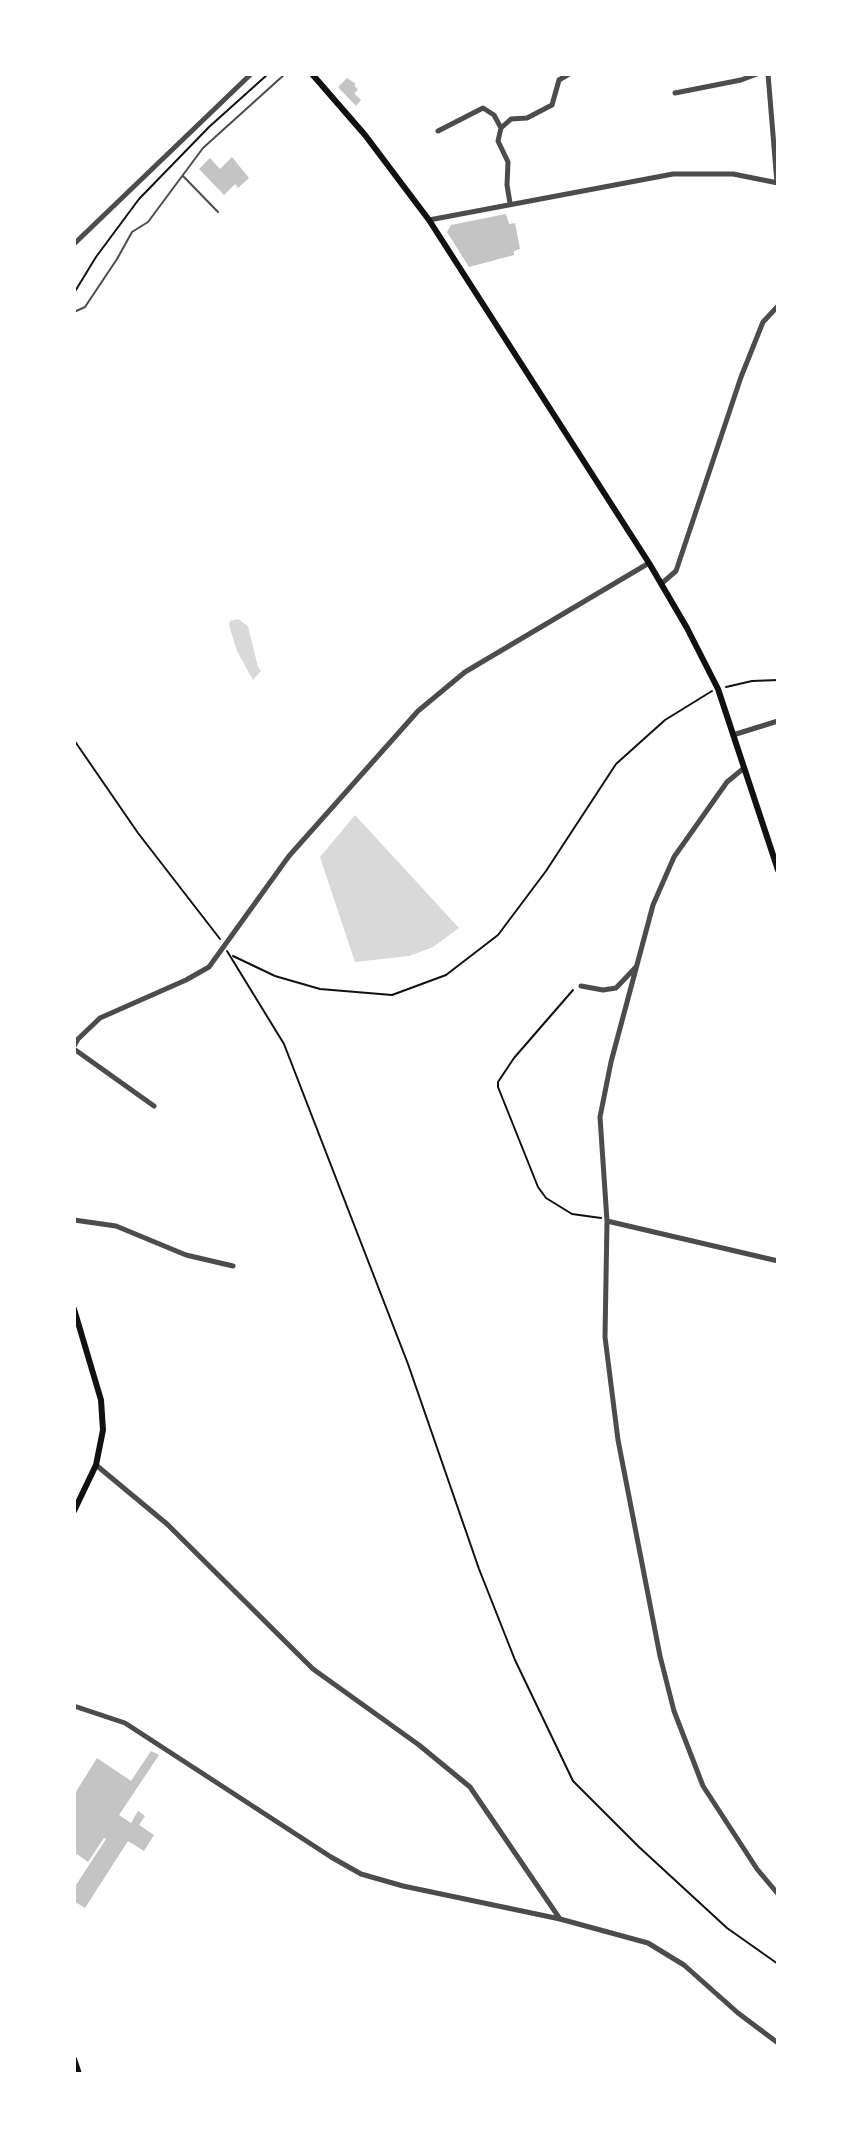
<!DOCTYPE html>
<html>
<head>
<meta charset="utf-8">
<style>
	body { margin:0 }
	#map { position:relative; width:852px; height:2148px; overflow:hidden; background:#fff; font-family:"Alegreya Sans",sans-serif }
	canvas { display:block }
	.frame { position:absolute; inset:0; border:76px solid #fff; pointer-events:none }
</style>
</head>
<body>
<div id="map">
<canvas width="852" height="2148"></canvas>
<div class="frame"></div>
</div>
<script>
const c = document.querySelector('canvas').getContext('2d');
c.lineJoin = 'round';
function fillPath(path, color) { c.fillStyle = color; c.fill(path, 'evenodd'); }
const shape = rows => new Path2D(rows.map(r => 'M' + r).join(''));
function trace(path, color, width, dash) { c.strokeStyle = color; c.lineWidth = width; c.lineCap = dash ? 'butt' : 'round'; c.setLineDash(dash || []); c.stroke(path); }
const water = shape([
	[238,619,248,626,258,667,261,671,253,680,237,651,229,625,230,621],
	[355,815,459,928,433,947,409,956,355,962,320,857]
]);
const building = shape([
	[347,78,356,84,354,85,358,90,354,93,361,100,356,106,338,87],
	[232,157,249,178,238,188,235,184,224,195,199,169,210,158,220,169],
	[506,214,509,224,515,223,520,249,514,251,514,255,469,267,447,232,451,225],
	[151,1751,159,1755,119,1815,131,1823,138,1811,145,1816,139,1825,154,1835,144,1851,128,1841,85,1908,74,1901,74,1888,106,1839,104,1838,88,1862,74,1852,74,1795,97,1758,131,1781]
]);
const path = shape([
	[74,293,96,257,139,199,209,127,268,74],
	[726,687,752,681,778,680],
	[74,740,138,833,220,939],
	[227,951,284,1044,408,1364,479,1569,515,1660,573,1781,639,1847,727,1928,778,1964],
	[233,956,275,976,320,989,392,995,446,975,498,935,546,871,616,764,665,720,712,691],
	[573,990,514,1058,498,1082,498,1087,538,1187,546,1198,572,1214,601,1218]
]);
const service = shape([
	[183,176,218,212],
	[74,312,85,307,117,259,132,232,148,222,203,148,285,74]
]);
const minor = shape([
	[768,74,777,183],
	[675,93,741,80,757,74],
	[438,131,483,108,494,115,501,128],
	[510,203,507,185,508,162,498,141,501,128,511,119,527,118,552,105,559,80,569,74],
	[429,220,673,174,733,174,778,183],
	[74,244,251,74],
	[661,584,676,571,741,377,763,322,778,306],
	[733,735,778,721],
	[744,768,727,782,674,857,653,905,611,1062,600,1117,607,1221,605,1337,618,1440,660,1656,674,1711,703,1786,757,1869,778,1894],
	[581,986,603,990,616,988,636,967],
	[74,1046,78,1039,100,1018,186,980,209,967,289,856,418,711,465,672,649,563],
	[74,1049,154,1106],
	[74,1220,116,1226,186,1255,233,1266],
	[607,1221,778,1261],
	[96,1465,167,1524,313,1669,419,1745,470,1787,560,1919],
	[74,1706,125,1723,331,1857,361,1874,403,1886,560,1919,648,1943,684,1965,738,2013,778,2043]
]);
const secondary = shape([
	[312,74,365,135,429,220,649,563,687,628,718,689,778,870],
	[74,1309,101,1400,103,1430,96,1465,74,1511],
	[74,2059,79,2074]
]);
fillPath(water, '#d9d9d9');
fillPath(building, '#c4c4c4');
trace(path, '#111', 2);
trace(service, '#4c4c4c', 2);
trace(minor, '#4c4c4c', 5);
trace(secondary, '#111', 6);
</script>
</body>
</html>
